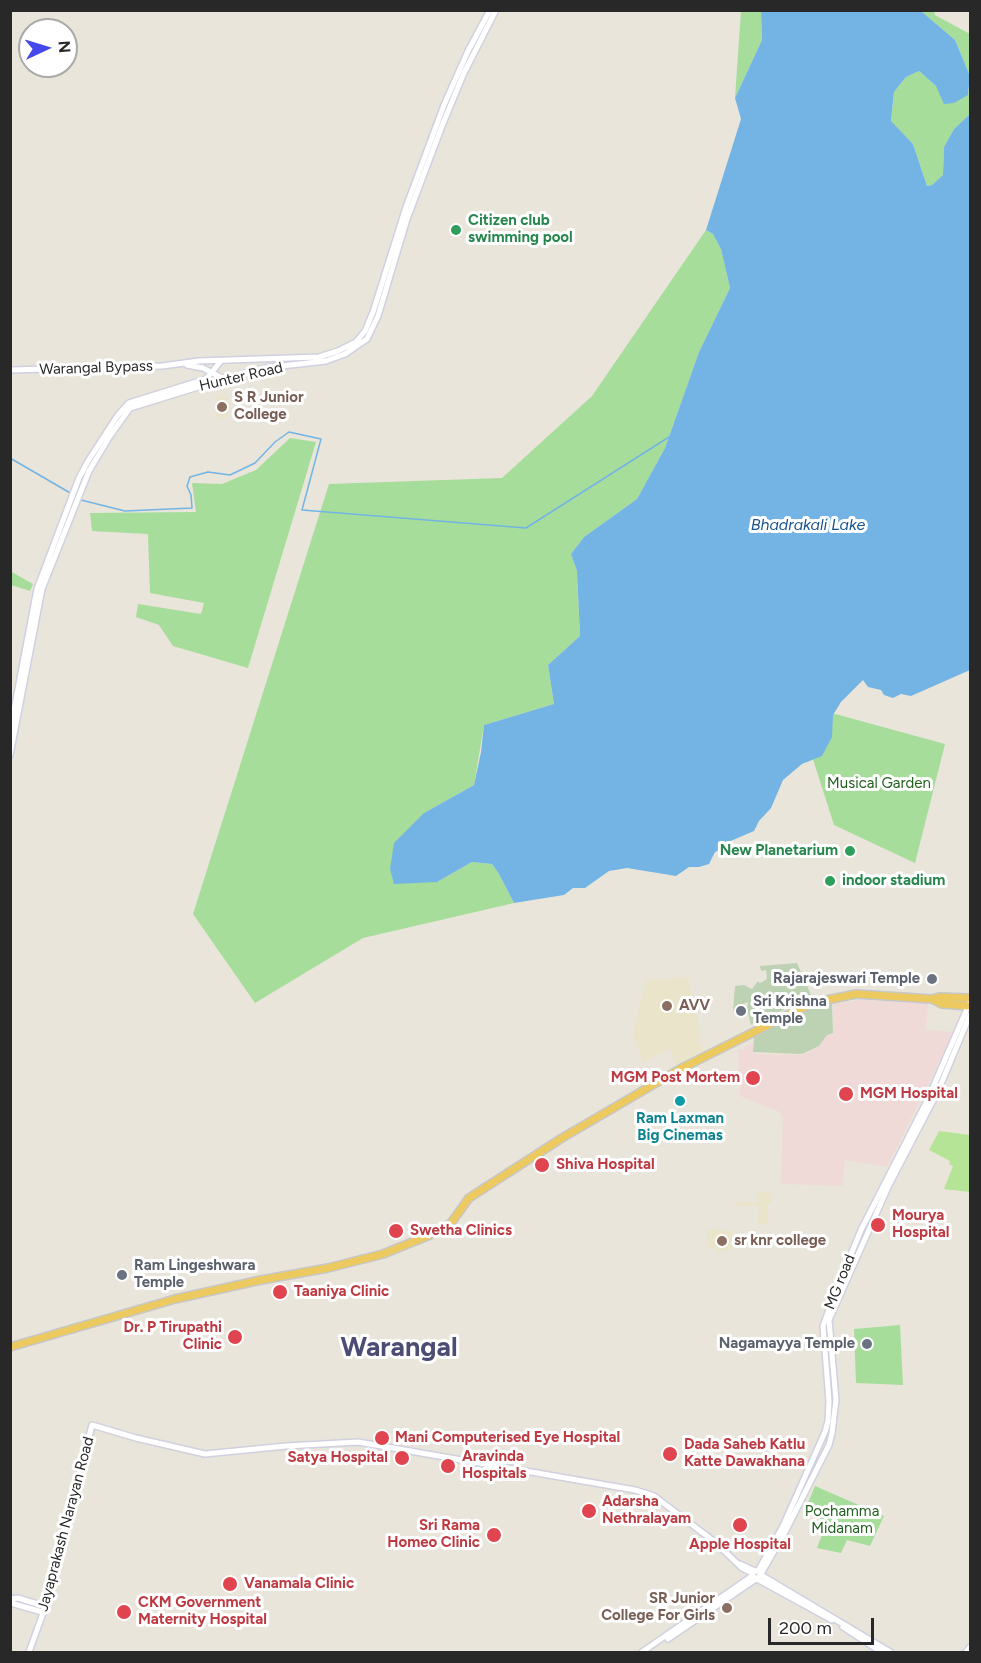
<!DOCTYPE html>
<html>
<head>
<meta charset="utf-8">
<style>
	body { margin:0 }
	#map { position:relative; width:981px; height:1663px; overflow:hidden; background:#e9e5da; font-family:Figtree,sans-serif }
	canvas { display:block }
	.frame { position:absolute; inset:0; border:12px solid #282828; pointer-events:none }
	.north { position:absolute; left:18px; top:18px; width:60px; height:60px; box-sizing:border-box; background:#fff; border:2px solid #a9a9a9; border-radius:50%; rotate:86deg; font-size:16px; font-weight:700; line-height:24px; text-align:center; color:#282828 }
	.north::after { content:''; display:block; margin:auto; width:21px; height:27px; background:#4448ed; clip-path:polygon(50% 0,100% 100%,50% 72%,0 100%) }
	.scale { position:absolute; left:768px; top:1618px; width:106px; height:27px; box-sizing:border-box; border:3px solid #282828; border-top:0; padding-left:8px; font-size:18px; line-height:21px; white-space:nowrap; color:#282828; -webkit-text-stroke:4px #fff; paint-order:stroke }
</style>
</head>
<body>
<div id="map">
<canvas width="981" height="1663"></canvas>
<div class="frame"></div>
<div class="north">N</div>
<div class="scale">200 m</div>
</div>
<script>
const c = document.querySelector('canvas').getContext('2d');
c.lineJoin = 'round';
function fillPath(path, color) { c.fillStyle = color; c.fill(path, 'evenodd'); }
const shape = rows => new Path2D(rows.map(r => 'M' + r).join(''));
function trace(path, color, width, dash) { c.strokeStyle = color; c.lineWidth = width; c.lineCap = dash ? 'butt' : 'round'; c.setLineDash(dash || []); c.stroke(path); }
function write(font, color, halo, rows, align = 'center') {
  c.font = font + ' Figtree,sans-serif'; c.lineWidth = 6; c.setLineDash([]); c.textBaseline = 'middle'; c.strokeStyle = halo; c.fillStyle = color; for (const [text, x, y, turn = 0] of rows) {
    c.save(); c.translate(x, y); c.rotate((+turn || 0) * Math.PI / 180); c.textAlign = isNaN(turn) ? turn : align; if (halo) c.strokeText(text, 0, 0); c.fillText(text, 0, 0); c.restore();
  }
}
const education = shape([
	[217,396,228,396,228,418,216,417],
	[688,977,701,1037,699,1041,704,1050,674,1069,676,1065,670,1049,643,1062,633,1035,646,980],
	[757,1192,772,1193,772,1203,768,1204,767,1224,758,1224,759,1206,736,1206,737,1201,757,1203],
	[707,1229,733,1231,732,1250,722,1250,718,1254,717,1249,707,1247]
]);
const medical = shape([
	[862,1000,928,1003,926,1030,954,1032,887,1167,845,1160,842,1186,781,1184,783,1119,780,1112,740,1096,738,1049,745,1050,746,1045,753,1044,753,1054,802,1055,818,1047,827,1036,833,1034,833,1004]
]);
const green = shape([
	[741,11,761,11,762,40,735,98],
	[921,11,934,11,935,15,970,34,970,76,955,40],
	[919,71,936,86,968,95,970,83,970,114,954,129,944,147,943,175,932,185,927,186,913,144,891,122,894,92,906,77],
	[706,230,713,234,721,249,730,288,699,352,665,448,637,499,584,537,571,554,577,571,580,636,548,665,554,704,484,725,474,785,424,813,437,882,472,862,492,864,499,874,514,903,363,938,255,1003,193,914,329,484,502,478,592,396],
	[290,438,316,442,248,668,173,646,159,625,136,617,138,604,201,614,204,603,150,593,148,534,92,531,90,513,196,512,192,483,222,484,256,470],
	[10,571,33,584,30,591,11,585],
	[795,703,945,744,915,863,834,825],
	[900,1325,903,1385,856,1383,854,1329],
	[815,1486,884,1516,870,1546,847,1540,841,1553,817,1548,822,1535,815,1529,821,1516,805,1510]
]);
const cemetery = shape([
	[797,963,812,997,751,1025,747,1009,748,1002,738,1006,737,1009,733,1011,735,986,744,985,752,989,758,981,759,983,762,982,767,979,766,970,761,971,760,966],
	[832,1004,833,1033,827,1035,819,1046,802,1054,753,1052,754,1037,800,1013,817,1006]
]);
const pitch = shape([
	[939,1131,970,1135,970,1192,944,1189,953,1166,949,1164,950,1161,929,1150]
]);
const water = shape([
	[761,11,921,11,955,40,970,76,968,95,954,103,944,104,936,86,919,71,906,77,894,92,891,121,913,144,927,186,932,185,943,175,944,147,954,129,970,114,970,670,911,696,901,694,893,698,884,695,881,690,868,687,863,680,841,702,833,715,832,737,822,756,802,764,783,780,771,808,759,821,754,831,726,843,721,849,715,852,709,864,699,867,689,867,676,876,627,868,609,871,585,888,573,888,564,895,514,903,499,874,492,864,472,862,437,882,394,884,390,869,394,843,424,813,474,785,481,752,484,725,554,704,548,665,580,636,577,571,571,554,584,537,637,499,665,448,699,352,730,288,721,249,713,234,706,230,741,119,735,98,762,40]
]);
const stream = shape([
	[10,458,72,494],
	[81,500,125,511,192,508,191,495,187,486,190,477,208,472,230,475,255,463,275,442,289,432,321,439,302,510,526,528,669,437]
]);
const tertiary = shape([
	[10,731,37,589,79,478,88,461,118,415,129,403,206,379,221,361],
	[10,755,42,589,89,471,110,436,130,408,224,379],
	[740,1564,755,1571],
	[761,1575,890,1652],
	[757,1579,832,1620],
	[10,1599,18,1598,44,1606],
	[12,1600,14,1604,42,1612],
	[843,1627,881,1652],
	[29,1652,42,1616,92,1425,136,1438,205,1454,286,1446,358,1442,635,1490,654,1496,715,1542,742,1568,752,1573],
	[966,1652,970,1647]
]);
const secondary = shape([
	[187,365,203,368,224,379,264,368,326,361,345,354,367,339,378,316,407,219,442,126,464,73,496,10],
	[10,370,162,366,199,361,319,357,338,351,356,342,365,331,373,312,406,207,444,105,468,51,490,10],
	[758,1571,783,1526,825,1432,828,1421,829,1401,823,1326,835,1293,861,1230,927,1101,970,1002],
	[761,1574,785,1532,829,1445,832,1433,836,1400,829,1320,889,1185,938,1091,970,1015],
	[668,1639,756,1579],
	[642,1652,752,1576,754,1571,758,1571,761,1574,757,1579,752,1576]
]);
const trunk = shape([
	[932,999,942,1004,970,1006],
	[10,1347,175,1299,261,1280,328,1268,383,1254,430,1235,451,1223,469,1198,562,1138,680,1069,812,1003,856,994,932,999,939,997,970,998]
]);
const markers = [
	[456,230,6,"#2e9e5b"],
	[222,407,6,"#8d6e63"],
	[850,851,6,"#2e9e5b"],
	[830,881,6,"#2e9e5b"],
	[932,979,6,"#6b7280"],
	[667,1006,6,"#8d6e63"],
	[741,1011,6,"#6b7280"],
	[753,1078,8,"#e0444e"],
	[846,1094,8,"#e0444e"],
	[680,1101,6,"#0f9aa8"],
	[542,1165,8,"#e0444e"],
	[878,1225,8,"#e0444e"],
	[396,1231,8,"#e0444e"],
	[722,1241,6,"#8d6e63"],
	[122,1275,6,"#6b7280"],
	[280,1292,8,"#e0444e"],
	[235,1337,8,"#e0444e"],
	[867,1344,6,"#6b7280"],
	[382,1438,8,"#e0444e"],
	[670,1454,8,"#e0444e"],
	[402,1458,8,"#e0444e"],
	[448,1466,8,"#e0444e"],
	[589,1511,8,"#e0444e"],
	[740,1525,8,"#e0444e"],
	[494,1535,8,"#e0444e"],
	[230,1584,8,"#e0444e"],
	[727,1608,6,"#8d6e63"],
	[124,1612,8,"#e0444e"]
];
const leisureNames = [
	["Citizen club",468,221],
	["swimming pool",468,238],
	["New Planetarium",838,851,"right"],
	["indoor stadium",842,881]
];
const streetNames = [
	["Warangal Bypass",96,368,-2],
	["Hunter Road",241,377,-13],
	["MG road",840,1282,-68],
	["Jayaprakash Narayan Road",66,1524,-75]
];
const educationNames = [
	["S R Junior",234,398],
	["College",234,415],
	["AVV",679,1006],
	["sr knr college",734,1241],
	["SR Junior",715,1599,"right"],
	["College For Girls",715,1616,"right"]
];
const parkNames = [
	["Musical Garden",879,784],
	["Pochamma",842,1512],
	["Midanam",842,1529]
];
const worshipNames = [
	["Rajarajeswari Temple",920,979],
	["Sri Krishna",753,1002,"left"],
	["Temple",753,1019,"left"],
	["Ram Lingeshwara",134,1266,"left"],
	["Temple",134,1283,"left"],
	["Nagamayya Temple",855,1344]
];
const healthNames = [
	["MGM Post Mortem",740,1078,"right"],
	["MGM Hospital",860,1094],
	["Shiva Hospital",556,1165],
	["Mourya",892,1216],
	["Hospital",892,1233],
	["Swetha Clinics",410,1231],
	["Taaniya Clinic",294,1292],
	["Dr. P Tirupathi",222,1328,"right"],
	["Clinic",222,1345,"right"],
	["Mani Computerised Eye Hospital",395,1438],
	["Dada Saheb Katlu",684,1445],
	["Katte Dawakhana",684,1462],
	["Aravinda",462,1457],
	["Hospitals",462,1474],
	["Satya Hospital",388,1458,"right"],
	["Adarsha",602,1502],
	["Nethralayam",602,1519],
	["Sri Rama",480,1526,"right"],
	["Homeo Clinic",480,1543,"right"],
	["Apple Hospital",740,1545,"center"],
	["Vanamala Clinic",244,1584],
	["CKM Government",138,1603],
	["Maternity Hospital",138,1620]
];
const cultureNames = [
	["Ram Laxman",680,1119],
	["Big Cinemas",680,1136]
];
const waterNames = [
	["Bhadrakali Lake",808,525]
];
const townNames = [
	["Warangal",399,1348]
];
fillPath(education, '#eae5ca');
fillPath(medical, '#f0dad8');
fillPath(green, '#a6dd9a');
fillPath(cemetery, '#bdd2b3');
fillPath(pitch, '#b6e496');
fillPath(water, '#73b4e5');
trace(stream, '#73b4e5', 1.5);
trace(tertiary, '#d0d0e0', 8);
trace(secondary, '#d0d0e0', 8);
trace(trunk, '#c7c7c7', 10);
trace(tertiary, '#fff', 5);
trace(secondary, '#fff', 5);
trace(trunk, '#ecca60', 7);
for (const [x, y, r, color] of markers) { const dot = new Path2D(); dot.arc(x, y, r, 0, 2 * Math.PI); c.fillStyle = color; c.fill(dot); trace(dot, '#fff', 2); }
write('bold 15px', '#27864d', '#fff', leisureNames, 'left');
write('15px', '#282828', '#fff', streetNames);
write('bold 15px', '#785e54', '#fff', educationNames, 'left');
write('15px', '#215f1e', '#fff', parkNames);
write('bold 15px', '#5b616d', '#fff', worshipNames, 'right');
write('bold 15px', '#be3a42', '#fff', healthNames, 'left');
write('bold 15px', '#0d838f', '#fff', cultureNames);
write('italic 16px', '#16518e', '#fff', waterNames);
write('bold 27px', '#4c4c75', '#fff', townNames);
</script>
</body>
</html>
